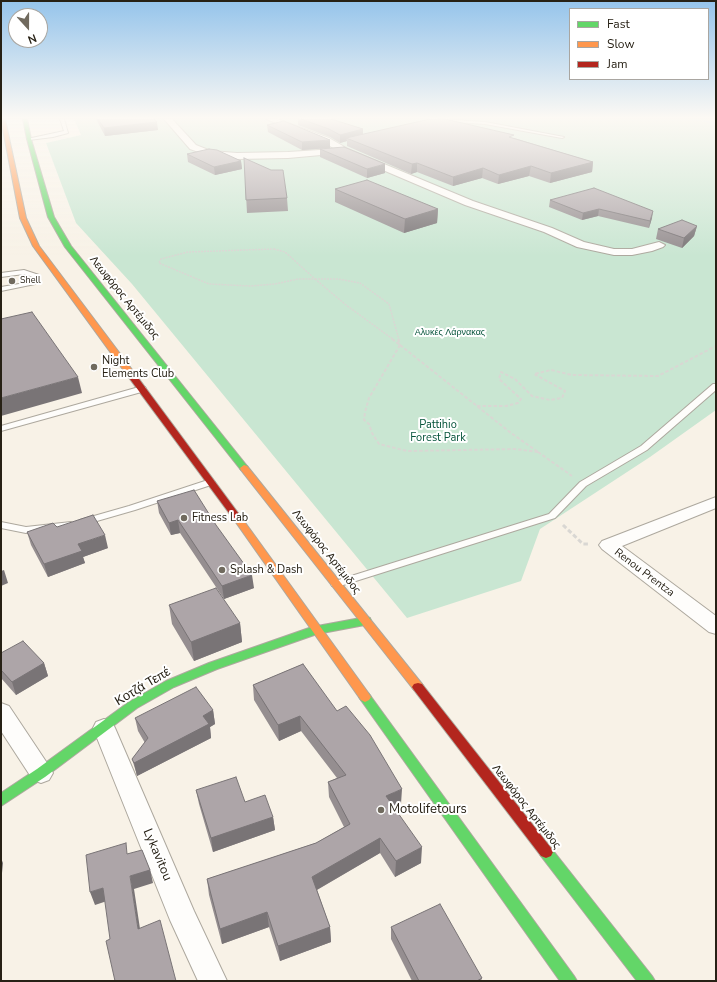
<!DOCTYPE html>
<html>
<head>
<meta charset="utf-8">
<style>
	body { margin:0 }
	#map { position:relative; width:717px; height:982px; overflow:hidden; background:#f8f2e7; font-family:"Nunito Sans",sans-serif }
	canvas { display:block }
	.frame { position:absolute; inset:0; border:2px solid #272115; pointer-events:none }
	.legend { position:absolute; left:569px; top:8px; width:140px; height:72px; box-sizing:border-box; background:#fff; border:1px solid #a9a6a1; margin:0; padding:5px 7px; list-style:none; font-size:12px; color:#272115 }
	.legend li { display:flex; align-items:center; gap:8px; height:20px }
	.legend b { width:20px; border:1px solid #a9a6a1 }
	.north { position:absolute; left:8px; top:8px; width:40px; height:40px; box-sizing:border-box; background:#fff; border:1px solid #a9a6a1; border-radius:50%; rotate:159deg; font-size:11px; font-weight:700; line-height:16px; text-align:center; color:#272115 }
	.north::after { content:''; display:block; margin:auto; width:14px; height:18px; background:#706a5e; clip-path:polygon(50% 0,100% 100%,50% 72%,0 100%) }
</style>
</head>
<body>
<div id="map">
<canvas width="717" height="982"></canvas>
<div class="frame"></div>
<ul class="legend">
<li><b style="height:5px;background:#63d668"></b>Fast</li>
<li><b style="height:5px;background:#ff974d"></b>Slow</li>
<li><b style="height:5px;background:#b3261e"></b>Jam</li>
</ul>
<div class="north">N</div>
</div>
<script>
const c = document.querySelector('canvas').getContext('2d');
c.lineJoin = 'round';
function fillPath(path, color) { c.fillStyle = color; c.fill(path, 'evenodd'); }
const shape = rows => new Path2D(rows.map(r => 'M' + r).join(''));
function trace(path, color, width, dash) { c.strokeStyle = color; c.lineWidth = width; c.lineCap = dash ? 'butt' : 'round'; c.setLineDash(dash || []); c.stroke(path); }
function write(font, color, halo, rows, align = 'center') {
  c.font = font + ' "Nunito Sans",sans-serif'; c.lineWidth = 4; c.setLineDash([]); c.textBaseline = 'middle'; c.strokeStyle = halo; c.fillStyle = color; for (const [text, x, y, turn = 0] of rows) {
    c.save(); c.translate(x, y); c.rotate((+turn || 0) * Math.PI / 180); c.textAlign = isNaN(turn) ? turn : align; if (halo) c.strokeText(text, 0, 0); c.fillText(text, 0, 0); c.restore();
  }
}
const green = shape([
	[74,119,716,119,716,410,650,457,540,529,521,581,407,618,132,284,76,223,46,143,81,135]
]);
const stream = shape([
	[692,119,716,122,716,124,693,120,692,119]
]);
const pathFar2 = shape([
	[274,249,285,252,315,279,298,279,275,284,250,286,209,284,159,263,161,259,188,252,274,249],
	[315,279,338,279,360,283,389,304,399,340],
	[315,279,346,305,394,340]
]);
const pathFar1 = shape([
	[392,339,400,345],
	[398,339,400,345],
	[400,345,511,433,538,452],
	[400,345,369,398,365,412,364,420,369,424,372,433,379,444,407,451,515,449,538,452],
	[477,406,506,406,518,403,521,399,499,379,501,372,515,379,532,396,550,400,562,398,565,391,534,374,551,370,572,375,658,376,716,346],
	[538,452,572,476]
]);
const path = shape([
	[563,525,583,544,589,544]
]);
const lane = shape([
	[60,119,64,119,68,133,53,137,29,140,27,139,64,131,60,119],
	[438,119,485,122,564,137,562,138,485,124,439,121,438,119],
	[24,270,39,275,40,276,35,284,1,291,1,287,31,282,33,277,24,274,1,277,1,273,24,270],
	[713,384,716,384,716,390,647,450,586,486,555,518,340,586,332,586,331,584,332,582,549,514,580,482,641,446,713,384],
	[139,387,145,387,146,389,145,391,1,431,1,426,139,387],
	[211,479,215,482,214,484,135,510,83,525,78,522,80,520,129,506,211,479],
	[1,522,26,527,71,522,76,525,71,528,26,533,1,528,1,522]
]);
const street = shape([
	[164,119,172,119,196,145,211,151,237,153,288,152,335,149,323,142,266,119,277,119,329,138,348,149,473,201,552,228,584,242,614,249,632,249,659,242,665,245,663,247,652,251,632,255,614,255,577,247,544,232,465,205,343,153,288,158,237,159,207,155,190,149,164,119],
	[716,497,716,508,622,546,716,616,716,634,709,632,602,549,599,545,602,541,716,497],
	[1,703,9,706,49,766,53,773,49,780,41,783,33,780,1,731,1,703],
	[104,719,112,722,115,728,194,911,227,981,198,981,170,920,93,728,96,722,104,719]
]);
const fast = shape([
	[23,119,27,119,31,139,54,217,71,246,247,466,248,468,247,470,241,470,65,247,48,217,27,139,23,119],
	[366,617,370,618,371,621,370,624,317,634,217,669,174,687,137,708,45,777,1,806,1,793,37,769,129,702,166,681,209,663,312,627,366,617],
	[365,692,369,694,574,976,577,981,560,981,361,700,359,697,361,694,365,692],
	[546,846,551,848,652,976,655,981,637,981,541,856,539,852,541,848,546,846]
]);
const slow = shape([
	[1,119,5,119,26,218,39,246,133,371,133,375,127,375,33,246,20,218,1,119],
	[244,465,247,466,422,684,424,687,422,690,418,691,414,690,241,470,240,468,244,465],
	[238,516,241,517,369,694,371,697,369,700,365,702,361,700,235,521,233,519,238,516]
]);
const jam = shape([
	[127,371,133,371,241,517,243,519,241,521,235,521,127,375,127,371],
	[418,683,422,684,551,848,553,852,551,856,546,858,541,856,414,690,412,687,414,684,418,683]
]);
const wall = shape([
	[96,119,154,119,158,130,105,136],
	[298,119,331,119,363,129,363,134,514,138,593,162,592,172,550,183,529,176,498,184,482,178,453,186,417,172,411,174,347,146,347,141,340,143,330,137,298,125],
	[267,125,330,148,302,150,268,132],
	[320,149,385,173,367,178,320,157],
	[187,154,241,161,242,169,215,175,188,162],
	[244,158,287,198,288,211,247,213],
	[335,189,438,209,437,223,404,233,335,202],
	[550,200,652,218,649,228,598,216,582,220,549,207],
	[697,226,694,236,682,248,656,239,658,229],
	[157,501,254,588,224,599,180,533,171,535,159,513],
	[57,527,108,548,83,557,85,563,48,577,31,545,27,532],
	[169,605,240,623,242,642,194,661,172,624],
	[1,653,44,663,48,676,16,695,1,678],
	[303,664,401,804,394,808,421,863,395,877,380,853,317,890,330,927,331,942,280,961,269,927,222,944,209,895,207,879,316,843,344,827,329,797,328,782,337,778,301,731,279,741,254,700,253,685],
	[213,710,215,724,210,727,211,738,137,776,136,772,132,759,145,743,138,731,135,718],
	[196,790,245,802,273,817,275,830,213,852,199,804],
	[391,927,482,978,481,981,412,981,391,939]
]);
const shadedWall = shape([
	[157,122,158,130,105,136,104,128],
	[363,129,363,137,346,138,347,141,340,143,340,135],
	[330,140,330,148,302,150,302,142],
	[241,161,242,169,215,175,214,167],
	[593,162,592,172,550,183,551,173],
	[417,163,417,172,411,174,412,164],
	[385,164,385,173,367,178,367,169],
	[531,166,529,176,498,184,499,175],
	[483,168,482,178,453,186,453,177],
	[438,209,437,223,404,233,405,219],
	[599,209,598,216,582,220,583,213],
	[653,211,652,218,649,228,650,221],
	[697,226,694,236,682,248,684,238],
	[78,377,82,393,1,416,1,398],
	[178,520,180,533,171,535,169,523],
	[105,535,108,548,83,557,85,563,48,577,44,564,78,544],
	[4,570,8,583,1,586,1,571],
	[252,575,254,588,224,599,222,586],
	[240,623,242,642,194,661,191,642],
	[44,663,48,676,16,695,12,682],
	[213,710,215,724,210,727,211,738,137,776,134,763,203,716],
	[300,716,301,731,279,741,278,725],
	[402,789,401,804,385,811,386,796],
	[273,817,275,830,213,852,211,838],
	[380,838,380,853,313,892,312,877],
	[422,847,421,863,395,877,396,861],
	[1,858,3,863,1,883],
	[150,869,153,883,134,889,142,942,138,929,130,876],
	[103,888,107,901,95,905,90,892],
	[267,912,269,927,222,944,220,929],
	[330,927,331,942,280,961,278,946]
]);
const building = shape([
	[98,119,154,119,157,122,104,128,98,119],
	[301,119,331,119,363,129,340,135,329,129,301,119],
	[430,119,445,119,514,135,509,137,593,162,551,173,531,166,499,175,483,168,453,177,417,163,412,164,346,138,430,119],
	[284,121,330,140,302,142,267,125,284,121],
	[344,147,385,164,367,169,320,149,344,147],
	[209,149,217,150,241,161,214,167,187,154,209,149],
	[244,158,271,170,283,170,287,198,246,200,244,158],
	[367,180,438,209,405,219,335,189,367,180],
	[594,188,653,211,650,221,599,209,583,213,550,200,594,188],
	[682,220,697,226,684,238,658,229,682,220],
	[32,312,78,377,1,398,1,319,32,312],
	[194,490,216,525,252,575,222,586,178,520,169,523,157,501,194,490],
	[93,515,105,535,78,544,82,551,44,564,27,532,53,523,57,527,93,515],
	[216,588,240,623,191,642,169,605,216,588],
	[23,641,44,663,12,682,1,670,1,653,23,641],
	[303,664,337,711,346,706,370,735,402,789,386,796,422,847,396,861,380,838,312,877,330,927,278,946,267,912,220,929,207,879,316,843,350,824,328,782,346,775,300,716,278,725,253,685,303,664],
	[196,687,213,710,203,716,209,724,134,763,132,759,148,738,135,718,196,687],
	[236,777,245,802,265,795,273,817,211,838,196,790,236,777],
	[126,843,127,854,142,850,150,870,130,876,138,929,160,920,176,981,115,981,106,941,110,939,103,888,90,892,86,855,126,843],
	[440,904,482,978,477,981,419,981,391,927,440,904]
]);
const markers = [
	[12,281,4,"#706a5e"],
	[94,367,4,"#706a5e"],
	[184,518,4,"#706a5e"],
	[222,570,4,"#706a5e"],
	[381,810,4,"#706a5e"]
];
const farPoinames = [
	["Shell",20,281]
];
const farParknames = [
	["Αλυκές Λάρνακας",450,333]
];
const streetNames = [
	["Λεωφόρος Αρτέμιδος",124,298,51],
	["Λεωφόρος Αρτέμιδος",326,552,52],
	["Renou Prentza",644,573,37],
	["Λεωφόρος Αρτέμιδος",526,807,52]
];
const poiNames = [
	["Night",102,361],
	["Elements Club",102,374],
	["Fitness Lab",192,518],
	["Splash & Dash",230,570]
];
const parkNames = [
	["Pattihio",438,425],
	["Forest Park",438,438]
];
const nearStreetnames = [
	["Κοτζά Τεπέ",143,687,-31],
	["Lykavitou",157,855,67]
];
const nearPoinames = [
	["Motolifetours",389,810]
];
fillPath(green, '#c9e6d2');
fillPath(stream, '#badcf0');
trace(lane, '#ada89e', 2);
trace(street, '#ada89e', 2);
trace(fast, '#ada89e', 2);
trace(slow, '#ada89e', 2);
trace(jam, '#ada89e', 2);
trace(pathFar2, '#d9d7d3', 1.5, [2, 1]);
trace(pathFar1, '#d9d7d3', 2, [3.5, 2]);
trace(path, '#d9d7d3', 3, [4.5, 2.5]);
fillPath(lane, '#fefdfb');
fillPath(street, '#fefdfb');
fillPath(fast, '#63d668');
fillPath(slow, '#ff974d');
fillPath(jam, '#b3261e');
fillPath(wall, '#958e90');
fillPath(shadedWall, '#797476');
fillPath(building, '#ada5a8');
trace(building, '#797476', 1);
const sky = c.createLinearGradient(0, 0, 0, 256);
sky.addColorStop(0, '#95c4eb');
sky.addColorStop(0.46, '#fcf9f4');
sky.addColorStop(1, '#fcf9f400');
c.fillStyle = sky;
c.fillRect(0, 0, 717, 256);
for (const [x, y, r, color] of markers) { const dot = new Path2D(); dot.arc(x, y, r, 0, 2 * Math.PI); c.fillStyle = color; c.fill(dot); trace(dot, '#fff', 1.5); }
write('9px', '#272115', '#fff', farPoinames, 'left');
write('9px', '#05533a', '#fff', farParknames);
write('11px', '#272115', '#fff', streetNames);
write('11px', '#272115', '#fff', poiNames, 'left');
write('11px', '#05533a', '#fff', parkNames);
write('13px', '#272115', '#fff', nearStreetnames);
write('13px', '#272115', '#fff', nearPoinames, 'left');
</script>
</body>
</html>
